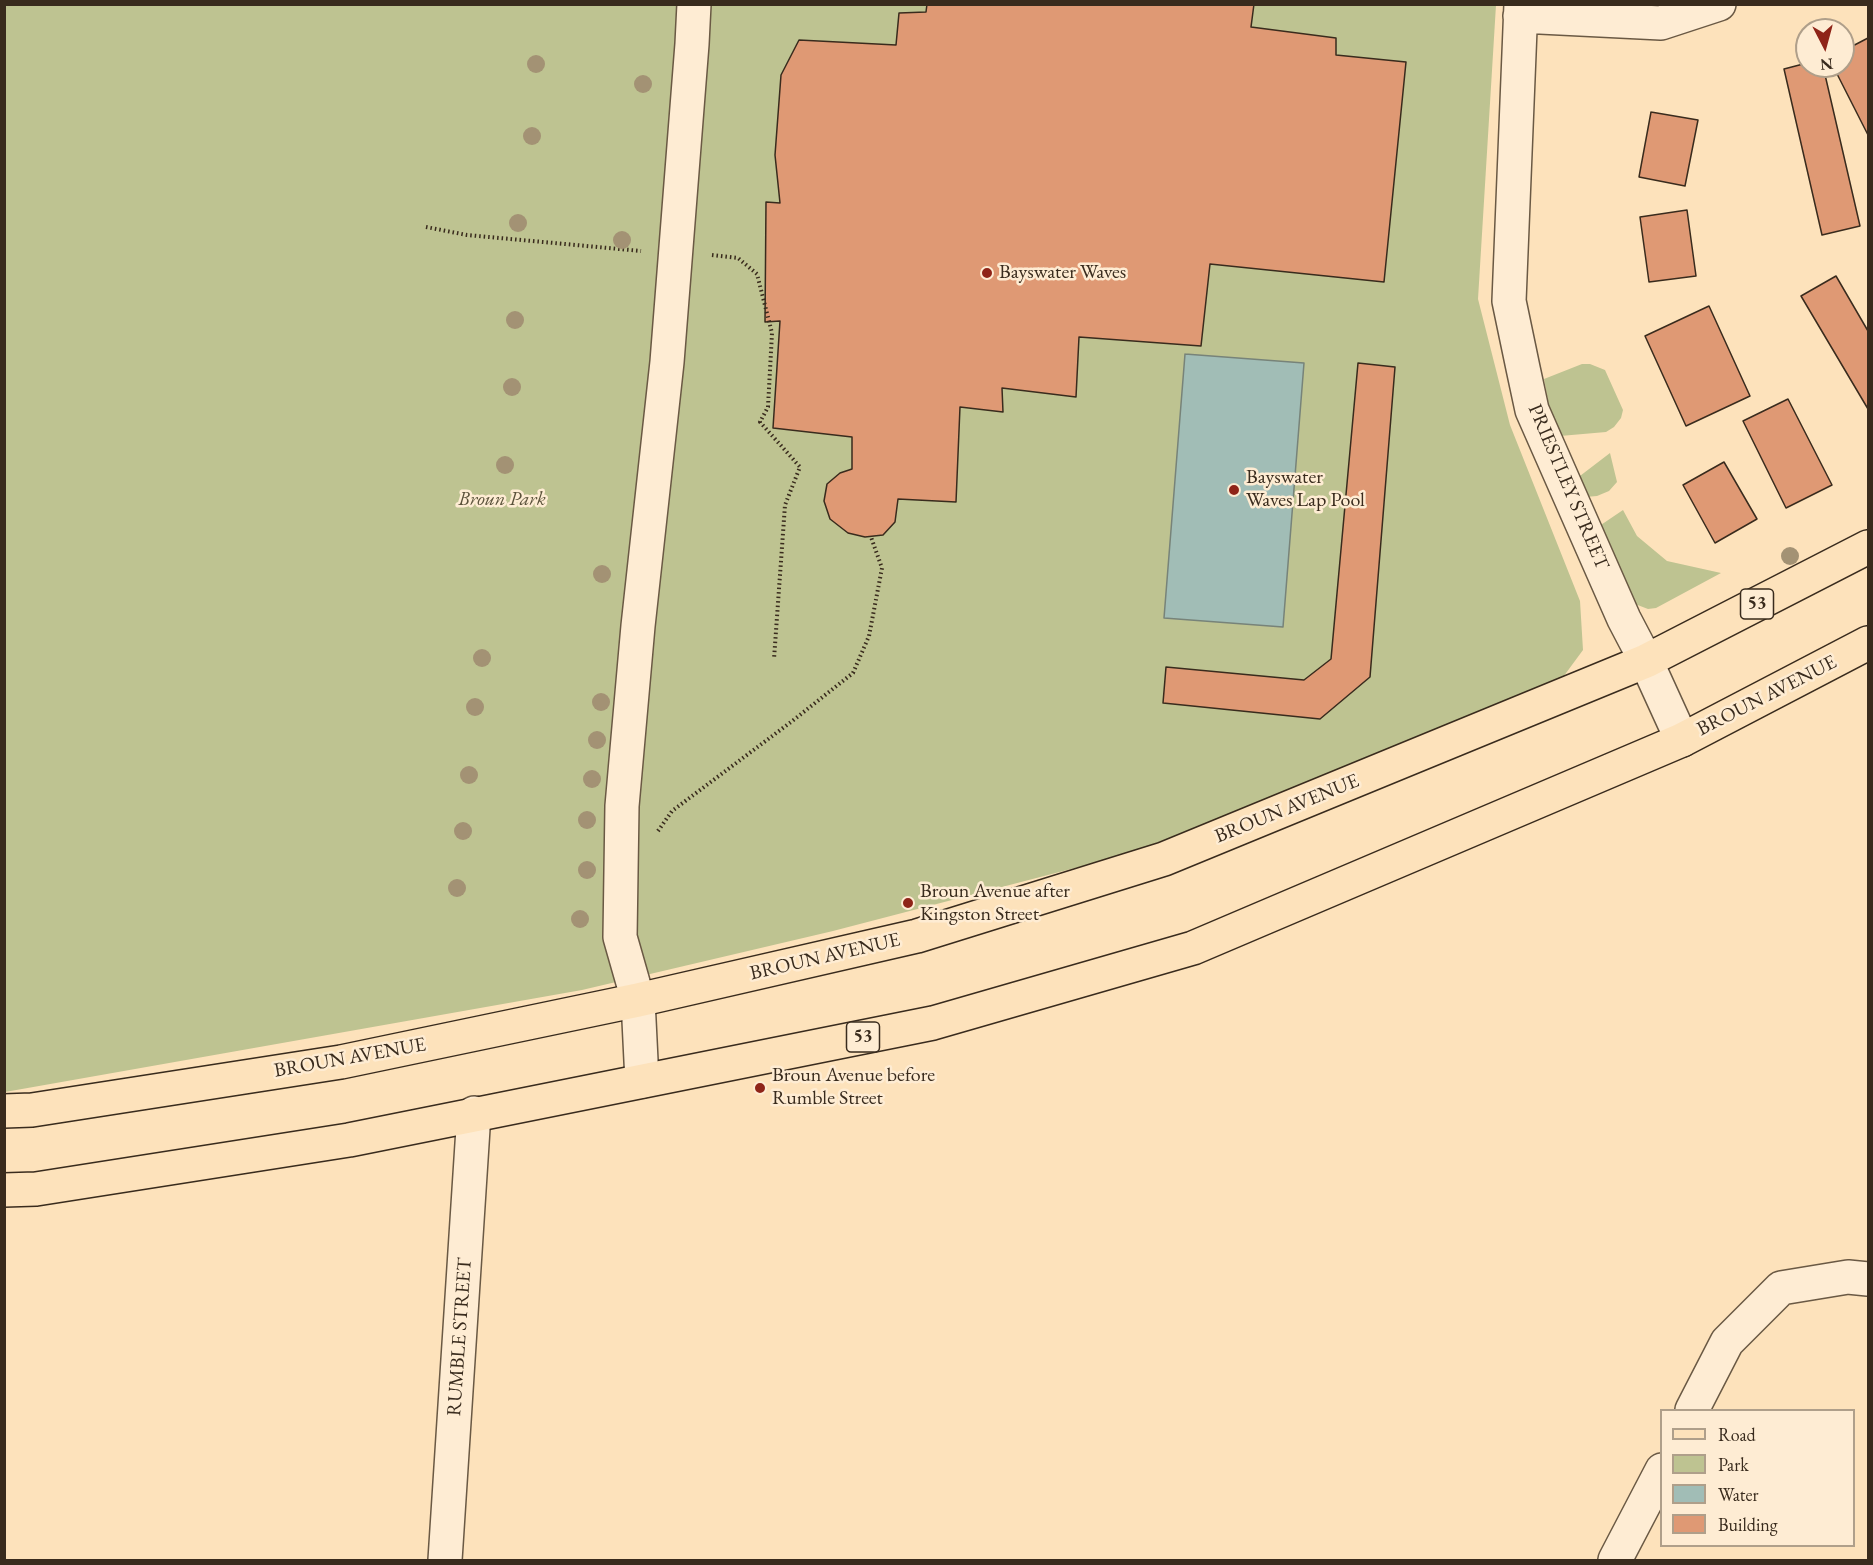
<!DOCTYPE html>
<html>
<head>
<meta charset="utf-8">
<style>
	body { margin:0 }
	#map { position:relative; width:1873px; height:1565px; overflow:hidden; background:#fde2bb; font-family:"EB Garamond",serif }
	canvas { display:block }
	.frame { position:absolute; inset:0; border:6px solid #392b1d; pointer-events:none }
	.legend { position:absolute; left:1660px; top:1409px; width:195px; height:138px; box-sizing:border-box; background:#feecd3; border:2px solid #af9f8a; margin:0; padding:8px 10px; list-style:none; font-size:18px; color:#392b1d }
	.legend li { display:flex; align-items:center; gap:12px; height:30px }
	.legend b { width:30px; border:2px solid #af9f8a }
	.north { position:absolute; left:1795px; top:18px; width:60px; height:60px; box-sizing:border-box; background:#feecd3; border:2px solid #af9f8a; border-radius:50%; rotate:174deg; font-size:16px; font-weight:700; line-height:24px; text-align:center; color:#392b1d }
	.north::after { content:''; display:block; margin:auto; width:21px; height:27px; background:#8f2418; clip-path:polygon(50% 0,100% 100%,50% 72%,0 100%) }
</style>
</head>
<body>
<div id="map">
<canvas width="1873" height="1565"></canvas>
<div class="frame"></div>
<ul class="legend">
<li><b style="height:8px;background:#fde2bb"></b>Road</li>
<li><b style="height:16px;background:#bec391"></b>Park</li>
<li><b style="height:16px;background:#a1bdb6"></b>Water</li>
<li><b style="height:16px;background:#df9974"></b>Building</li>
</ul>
<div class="north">N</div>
</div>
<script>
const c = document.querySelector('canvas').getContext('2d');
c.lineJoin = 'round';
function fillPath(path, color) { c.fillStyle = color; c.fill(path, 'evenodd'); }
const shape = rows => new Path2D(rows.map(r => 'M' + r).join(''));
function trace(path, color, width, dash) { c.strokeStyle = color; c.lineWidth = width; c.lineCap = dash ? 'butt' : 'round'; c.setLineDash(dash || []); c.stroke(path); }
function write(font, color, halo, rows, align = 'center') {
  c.font = font + ' "EB Garamond",serif'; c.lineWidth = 5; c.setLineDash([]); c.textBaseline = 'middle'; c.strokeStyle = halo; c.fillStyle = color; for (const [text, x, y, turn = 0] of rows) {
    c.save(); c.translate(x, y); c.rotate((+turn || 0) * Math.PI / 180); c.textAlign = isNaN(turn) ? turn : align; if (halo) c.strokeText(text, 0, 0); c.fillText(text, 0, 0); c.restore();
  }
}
const green = shape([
	[5,5,1496,5,1478,299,1510,425,1580,601,1583,650,1555,688,1395,757,1117,857,833,931,582,990,5,1092],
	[1582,364,1590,364,1605,370,1623,410,1621,418,1614,427,1606,432,1560,436,1549,406,1544,379],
	[1610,453,1617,482,1609,491,1597,496,1585,497,1576,479],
	[1623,510,1637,536,1667,561,1721,573,1656,608,1648,609,1635,604,1617,582,1592,531]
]);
const water = shape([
	[1185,354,1304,363,1283,627,1164,618,1185,354]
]);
const building = shape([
	[927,4,1254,4,1251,27,1336,38,1336,55,1406,62,1384,282,1210,264,1201,346,1079,337,1076,397,1002,388,1003,412,960,407,956,502,898,499,895,522,883,535,865,537,848,533,830,519,824,501,827,484,840,473,852,469,852,437,773,428,780,321,765,322,766,202,780,203,775,155,781,75,799,40,896,45,899,13,926,12,927,4],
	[1868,38,1868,135,1833,66,1843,66,1843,51,1868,38],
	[1807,63,1807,66,1823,66,1860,226,1822,235,1784,69,1807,63],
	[1651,112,1698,120,1685,186,1639,177,1651,112],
	[1687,210,1696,276,1649,282,1640,217,1687,210],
	[1836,276,1868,331,1868,409,1801,296,1836,276],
	[1709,306,1750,396,1686,426,1645,336,1709,306],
	[1358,363,1395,367,1370,677,1320,719,1163,703,1166,667,1304,680,1331,659,1358,363],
	[1788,399,1832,485,1786,508,1743,421,1788,399],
	[1724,462,1757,519,1715,543,1683,485,1724,462]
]);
const path = shape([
	[426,227,467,235,641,251],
	[712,255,738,258,757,274,772,333,768,407,760,422,800,467,785,505,774,659],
	[658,831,672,811,791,722,853,673,869,636,882,568,871,537]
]);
const minor = shape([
	[1521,4,1509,301,1523,368,1532,410,1624,619,1646,661,1682,740],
	[1520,16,1661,23,1719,4],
	[642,1081,638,1000,620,937,622,806,638,626,667,362,692,44,694,4],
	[1692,1410,1727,1342,1781,1288,1848,1277,1868,1279],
	[445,1560,474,1113],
	[1615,1560,1662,1470]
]);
const major = shape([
	[4,1111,32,1110,341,1062,638,1000,917,936,1164,859,1646,661,1868,547],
	[4,1190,36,1189,349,1140,933,1023,1193,948,1682,740,1868,643]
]);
const trees = [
	[536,64],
	[643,84],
	[532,136],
	[518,223],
	[622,240],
	[515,320],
	[512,387],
	[505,465],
	[1790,556],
	[602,574],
	[482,658],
	[601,702],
	[475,707],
	[597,740],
	[469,775],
	[592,779],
	[587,820],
	[463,831],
	[587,870],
	[457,888],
	[580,919]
];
const markers = [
	[987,273,6,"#8f2418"],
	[1234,490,6,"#8f2418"],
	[908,903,6,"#8f2418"],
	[760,1088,6,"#8f2418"]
];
const shields = [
	[1757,604,33],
	[863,1037,33]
];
const shieldNames = [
	["53",1757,604],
	["53",863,1037]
];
const poiNames = [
	["Bayswater Waves",999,273],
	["Bayswater",1246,478],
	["Waves Lap Pool",1246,501],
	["Broun Avenue after",920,892],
	["Kingston Street",920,915],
	["Broun Avenue before",772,1076],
	["Rumble Street",772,1099]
];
const streetNames = [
	["PRIESTLEY STREET",1568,487,67],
	["BROUN AVENUE",1767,696,-27],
	["BROUN AVENUE",1287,809,-22],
	["BROUN AVENUE",825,957,-13],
	["BROUN AVENUE",350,1058,-10],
	["RUMBLE STREET",460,1337,-86]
];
const parkNames = [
	["Broun Park",502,500]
];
fillPath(green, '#bec391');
fillPath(water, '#a1bdb6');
trace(water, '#778379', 1.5);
fillPath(building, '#df9974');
trace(building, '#392b1d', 1.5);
trace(minor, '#6a5944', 36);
trace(major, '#392b1d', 36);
trace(path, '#392b1d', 4, [1.5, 3]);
trace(minor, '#feecd3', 33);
trace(major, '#fde2bb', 33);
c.fillStyle = '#a39274';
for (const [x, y] of trees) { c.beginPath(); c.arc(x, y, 9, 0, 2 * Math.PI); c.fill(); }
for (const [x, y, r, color] of markers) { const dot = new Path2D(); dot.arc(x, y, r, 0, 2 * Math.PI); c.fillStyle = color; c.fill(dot); trace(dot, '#feecd3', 2); }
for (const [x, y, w] of shields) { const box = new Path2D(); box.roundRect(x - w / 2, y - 15, w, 30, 4.5); c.fillStyle = '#feecd3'; c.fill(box); trace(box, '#392b1d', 1.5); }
write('bold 18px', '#392b1d', null, shieldNames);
write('20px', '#392b1d', '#feecd3', poiNames, 'left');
write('20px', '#392b1d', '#feecd3', streetNames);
write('italic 20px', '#5a513a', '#feecd3', parkNames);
</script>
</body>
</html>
